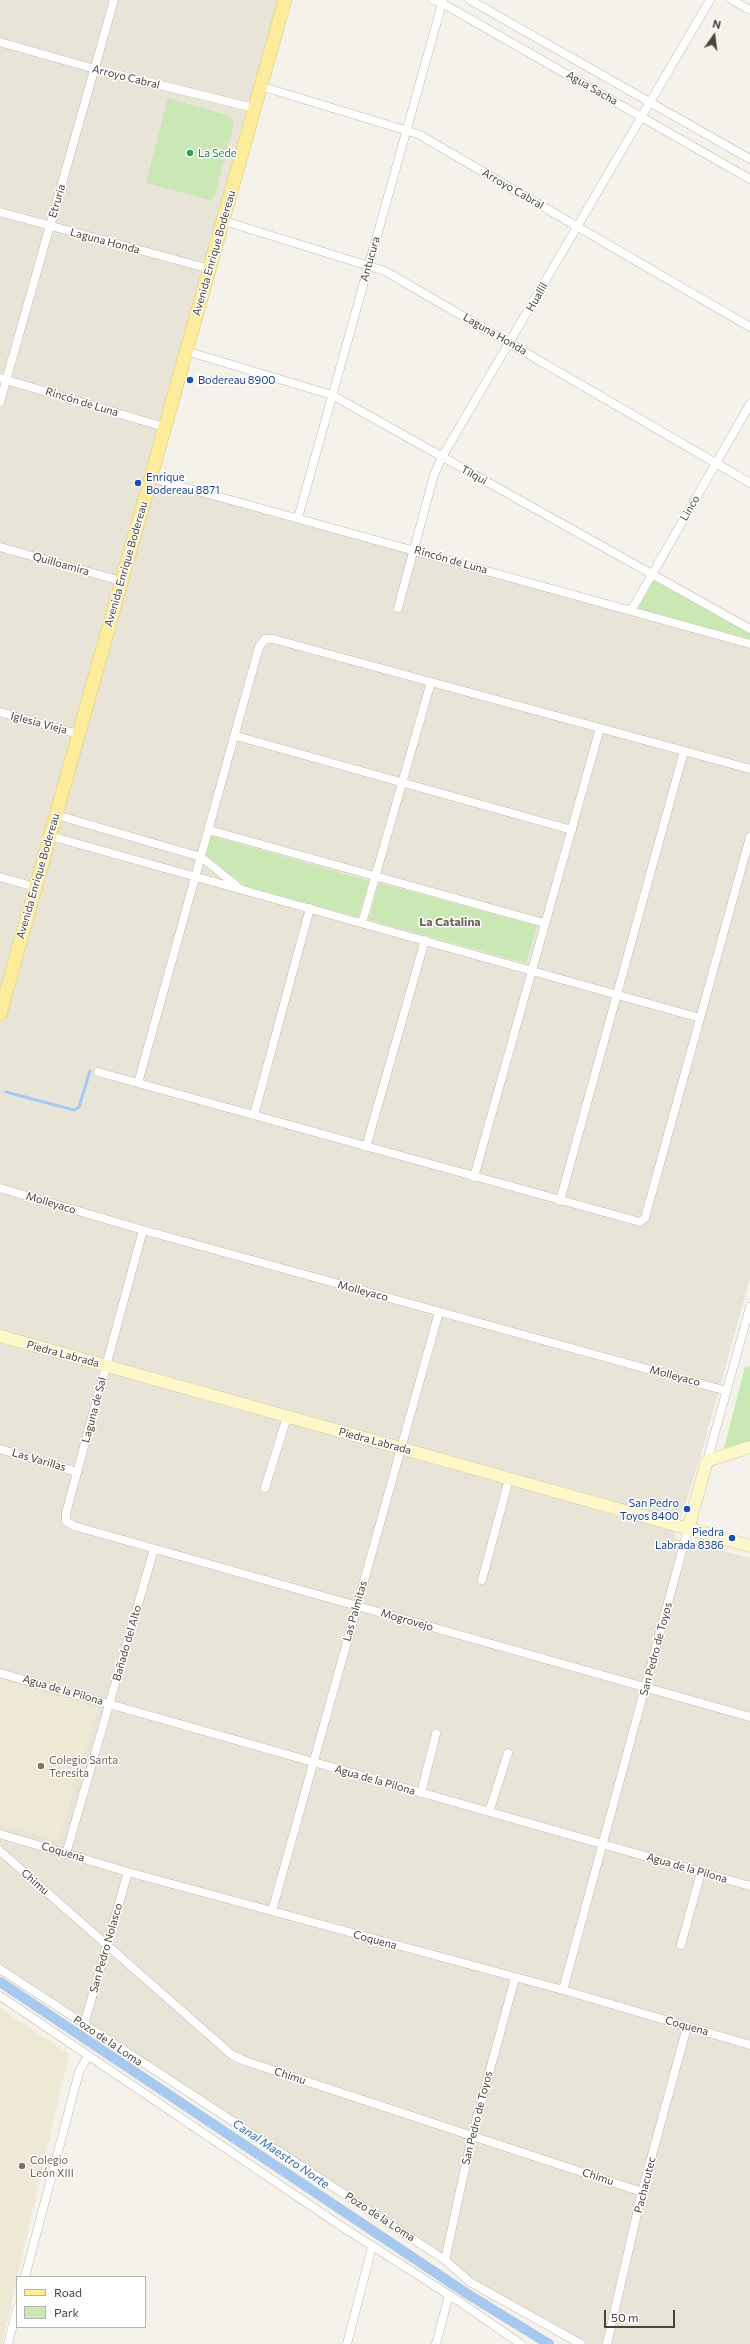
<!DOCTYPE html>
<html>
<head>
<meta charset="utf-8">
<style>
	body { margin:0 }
	#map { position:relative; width:750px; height:2344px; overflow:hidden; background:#f4f2ea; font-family:Commissioner,sans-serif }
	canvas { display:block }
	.legend { position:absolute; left:16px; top:2276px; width:130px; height:52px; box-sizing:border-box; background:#fff; border:1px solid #b6b4af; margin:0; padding:5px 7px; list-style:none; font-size:12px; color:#484438 }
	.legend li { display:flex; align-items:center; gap:8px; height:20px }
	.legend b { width:20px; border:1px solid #b6b4af }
	.north { position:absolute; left:694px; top:16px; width:40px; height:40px; -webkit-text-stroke:3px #fff; paint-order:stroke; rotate:14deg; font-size:11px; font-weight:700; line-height:16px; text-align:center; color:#484438 }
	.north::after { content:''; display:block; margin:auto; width:14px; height:18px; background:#484438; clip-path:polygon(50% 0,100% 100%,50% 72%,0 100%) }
	.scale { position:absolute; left:604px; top:2310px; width:71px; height:18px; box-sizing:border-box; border:2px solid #484438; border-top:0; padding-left:5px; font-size:12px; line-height:14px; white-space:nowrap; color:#484438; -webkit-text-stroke:3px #fff; paint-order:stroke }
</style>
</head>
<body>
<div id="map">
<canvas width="750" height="2344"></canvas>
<ul class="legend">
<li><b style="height:5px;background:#fcec9b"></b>Road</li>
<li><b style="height:11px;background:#cae8b3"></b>Park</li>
</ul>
<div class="north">N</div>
<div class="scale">50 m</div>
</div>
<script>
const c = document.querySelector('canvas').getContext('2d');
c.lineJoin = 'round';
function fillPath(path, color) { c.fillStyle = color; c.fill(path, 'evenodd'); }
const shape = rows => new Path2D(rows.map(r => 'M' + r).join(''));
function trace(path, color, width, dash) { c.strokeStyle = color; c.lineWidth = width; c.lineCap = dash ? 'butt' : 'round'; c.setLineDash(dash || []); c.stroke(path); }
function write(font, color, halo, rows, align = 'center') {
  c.font = font + ' Commissioner,sans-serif'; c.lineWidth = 3; c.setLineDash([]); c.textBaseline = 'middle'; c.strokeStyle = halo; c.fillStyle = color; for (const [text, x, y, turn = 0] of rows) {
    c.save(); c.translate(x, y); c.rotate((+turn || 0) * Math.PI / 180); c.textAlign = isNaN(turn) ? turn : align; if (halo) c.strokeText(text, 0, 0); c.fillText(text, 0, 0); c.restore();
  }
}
const residential = shape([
	[0,0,289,0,155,476,750,645,750,1278,701,1455,674,1538,750,1558,750,2344,573,2344,474,2283,0,1967]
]);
const education = shape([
	[0,1679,98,1708,59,1841,0,1824],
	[0,2008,69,2054,2,2344,0,2344]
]);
const green = shape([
	[168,98,230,116,234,124,213,201,146,183],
	[646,576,750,633,750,643,629,607],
	[211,836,369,881,358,917,247,887,206,855],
	[379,883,537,926,526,963,369,920],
	[750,1366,750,1442,724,1448,745,1367]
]);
const stream = shape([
	[6,1092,74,1110,79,1107,90,1071]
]);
const canal = shape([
	[0,1982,466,2293,549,2344]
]);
const street = shape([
	[433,0,442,3,750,179],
	[470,0,750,159],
	[732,0,750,10],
	[0,42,95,69,254,108],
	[260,86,418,134,750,327],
	[0,212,210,269],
	[224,221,385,271,750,483],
	[186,351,332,395,750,629],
	[0,378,164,427],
	[0,402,114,0],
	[151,478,750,644],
	[298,518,443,0],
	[0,547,121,581],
	[398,608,434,475,442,457,710,0],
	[631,611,750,404],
	[0,712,78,734],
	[236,736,572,830],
	[56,815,201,857,237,886],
	[209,830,544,923],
	[50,836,700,1018],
	[0,877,35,887],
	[362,923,431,682],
	[98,1072,640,1222,645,1218,750,837],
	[138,1083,259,647,265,639,273,639,750,769],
	[254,1115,310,908],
	[366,1147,425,940],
	[474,1177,600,728],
	[0,1188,143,1230,727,1391],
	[560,1201,684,751],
	[143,1230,66,1513,66,1521,74,1526,750,1717],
	[0,1449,77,1472],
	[707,1461,750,1307],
	[265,1488,287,1417],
	[482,1580,509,1479],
	[0,1673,750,1886],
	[421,1793,436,1734],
	[489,1812,508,1753],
	[0,1834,128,1872,563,1990,750,2045],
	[0,1851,232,2055,245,2061,642,2192],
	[66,1854,154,1549],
	[272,1911,439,1312],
	[681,1945,701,1872],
	[0,1969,445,2260,470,2282,581,2344],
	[563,1990,688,1529],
	[0,1996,341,2226,457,2300,521,2344],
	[84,2025,128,1872],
	[445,2260,472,2136,515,1978],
	[25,2277,79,2072,88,2056],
	[8,2344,17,2308],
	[347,2344,372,2247],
	[436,2344,449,2295],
	[607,2344,642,2192,687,2027]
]);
const secondary = shape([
	[0,1336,750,1546],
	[688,1529,707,1461,750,1447]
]);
const primary = shape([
	[0,1014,285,0]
]);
const markers = [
	[190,153,4,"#2e9e5b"],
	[190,380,4,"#1a4fb4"],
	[138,483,4,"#1a4fb4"],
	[687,1509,4,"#1a4fb4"],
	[732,1538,4,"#1a4fb4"],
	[41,1766,4,"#8d6e63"],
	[22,2166,4,"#8d6e63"]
];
const streetNames = [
	["Arroyo Cabral",126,77,14],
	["Agua Sacha",592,88,30],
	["Arroyo Cabral",513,189,30],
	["Etruria",57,201,-74],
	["Laguna Honda",105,241,15],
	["Avenida Enrique Bodereau",214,253,-74],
	["Antucura",370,259,-74],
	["Huallil",537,297,-60],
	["Laguna Honda",495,334,30],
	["Rincón de Luna",82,402,17],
	["Tilqui",474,475,29],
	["Linco",690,508,-60],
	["Rincón de Luna",451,560,16],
	["Quilloamira",61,564,16],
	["Avenida Enrique Bodereau",126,564,-74],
	["Iglesia Vieja",39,723,15],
	["Avenida Enrique Bodereau",38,876,-74],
	["Molleyaco",51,1203,17],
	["Molleyaco",363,1291,15],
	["Piedra Labrada",63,1354,15],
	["Molleyaco",675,1376,15],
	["Laguna de Sal",94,1410,-75],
	["Piedra Labrada",375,1441,15],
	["Las Varillas",39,1460,16],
	["Las Palmitas",355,1611,-74],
	["Mogrovejo",407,1620,16],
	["Bañado del Alto",127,1643,-74],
	["San Pedro de Toyos",656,1649,-75],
	["Agua de la Pilona",63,1690,16],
	["Agua de la Pilona",375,1780,16],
	["Coquena",63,1852,17],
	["Agua de la Pilona",687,1868,16],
	["Chimu",35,1882,41],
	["Coquena",375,1940,15],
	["San Pedro Nolasco",106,1948,-74],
	["Coquena",687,2026,16],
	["Pozo de la Loma",108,2041,34],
	["Chimu",290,2076,18],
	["San Pedro de Toyos",477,2118,-76],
	["Chimu",598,2177,18],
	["Pachacutec",645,2185,-76],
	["Pozo de la Loma",380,2217,33]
];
const leisureNames = [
	["La Sede",198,153]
];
const transitNames = [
	["Bodereau 8900",198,380],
	["Enrique",146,477],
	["Bodereau 8871",146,490],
	["San Pedro",679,1503,"right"],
	["Toyos 8400",679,1516,"right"],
	["Piedra",724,1532,"right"],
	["Labrada 8386",724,1545,"right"]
];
const educationNames = [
	["Colegio Santa",49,1760],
	["Teresita",49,1773],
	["Colegio",30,2160],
	["León XIII",30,2173]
];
const neighbourhoodNames = [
	["La Catalina",450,922]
];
const waterNames = [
	["Canal Maestro Norte",281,2154,34]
];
fillPath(residential, '#e8e5d8');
fillPath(education, '#ede9d4');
fillPath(green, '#cae8b3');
trace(stream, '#a8c9ef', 3);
trace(canal, '#a8c9ef', 10);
trace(street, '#c0bbac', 9);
trace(secondary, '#d3cb9a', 13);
trace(primary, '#e2cc6a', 14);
trace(street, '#fff', 8);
trace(secondary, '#fdf7ca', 12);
trace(primary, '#fcec9b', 13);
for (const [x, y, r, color] of markers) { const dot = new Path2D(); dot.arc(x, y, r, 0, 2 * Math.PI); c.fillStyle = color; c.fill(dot); trace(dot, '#fff', 1.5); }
write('11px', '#484438', '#fff', streetNames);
write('11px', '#27864d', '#fff', leisureNames, 'left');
write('11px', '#164399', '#fff', transitNames, 'left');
write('11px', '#785e54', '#fff', educationNames, 'left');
write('bold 12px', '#6b634f', '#fff', neighbourhoodNames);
write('italic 12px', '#326db3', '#fff', waterNames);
</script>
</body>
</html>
